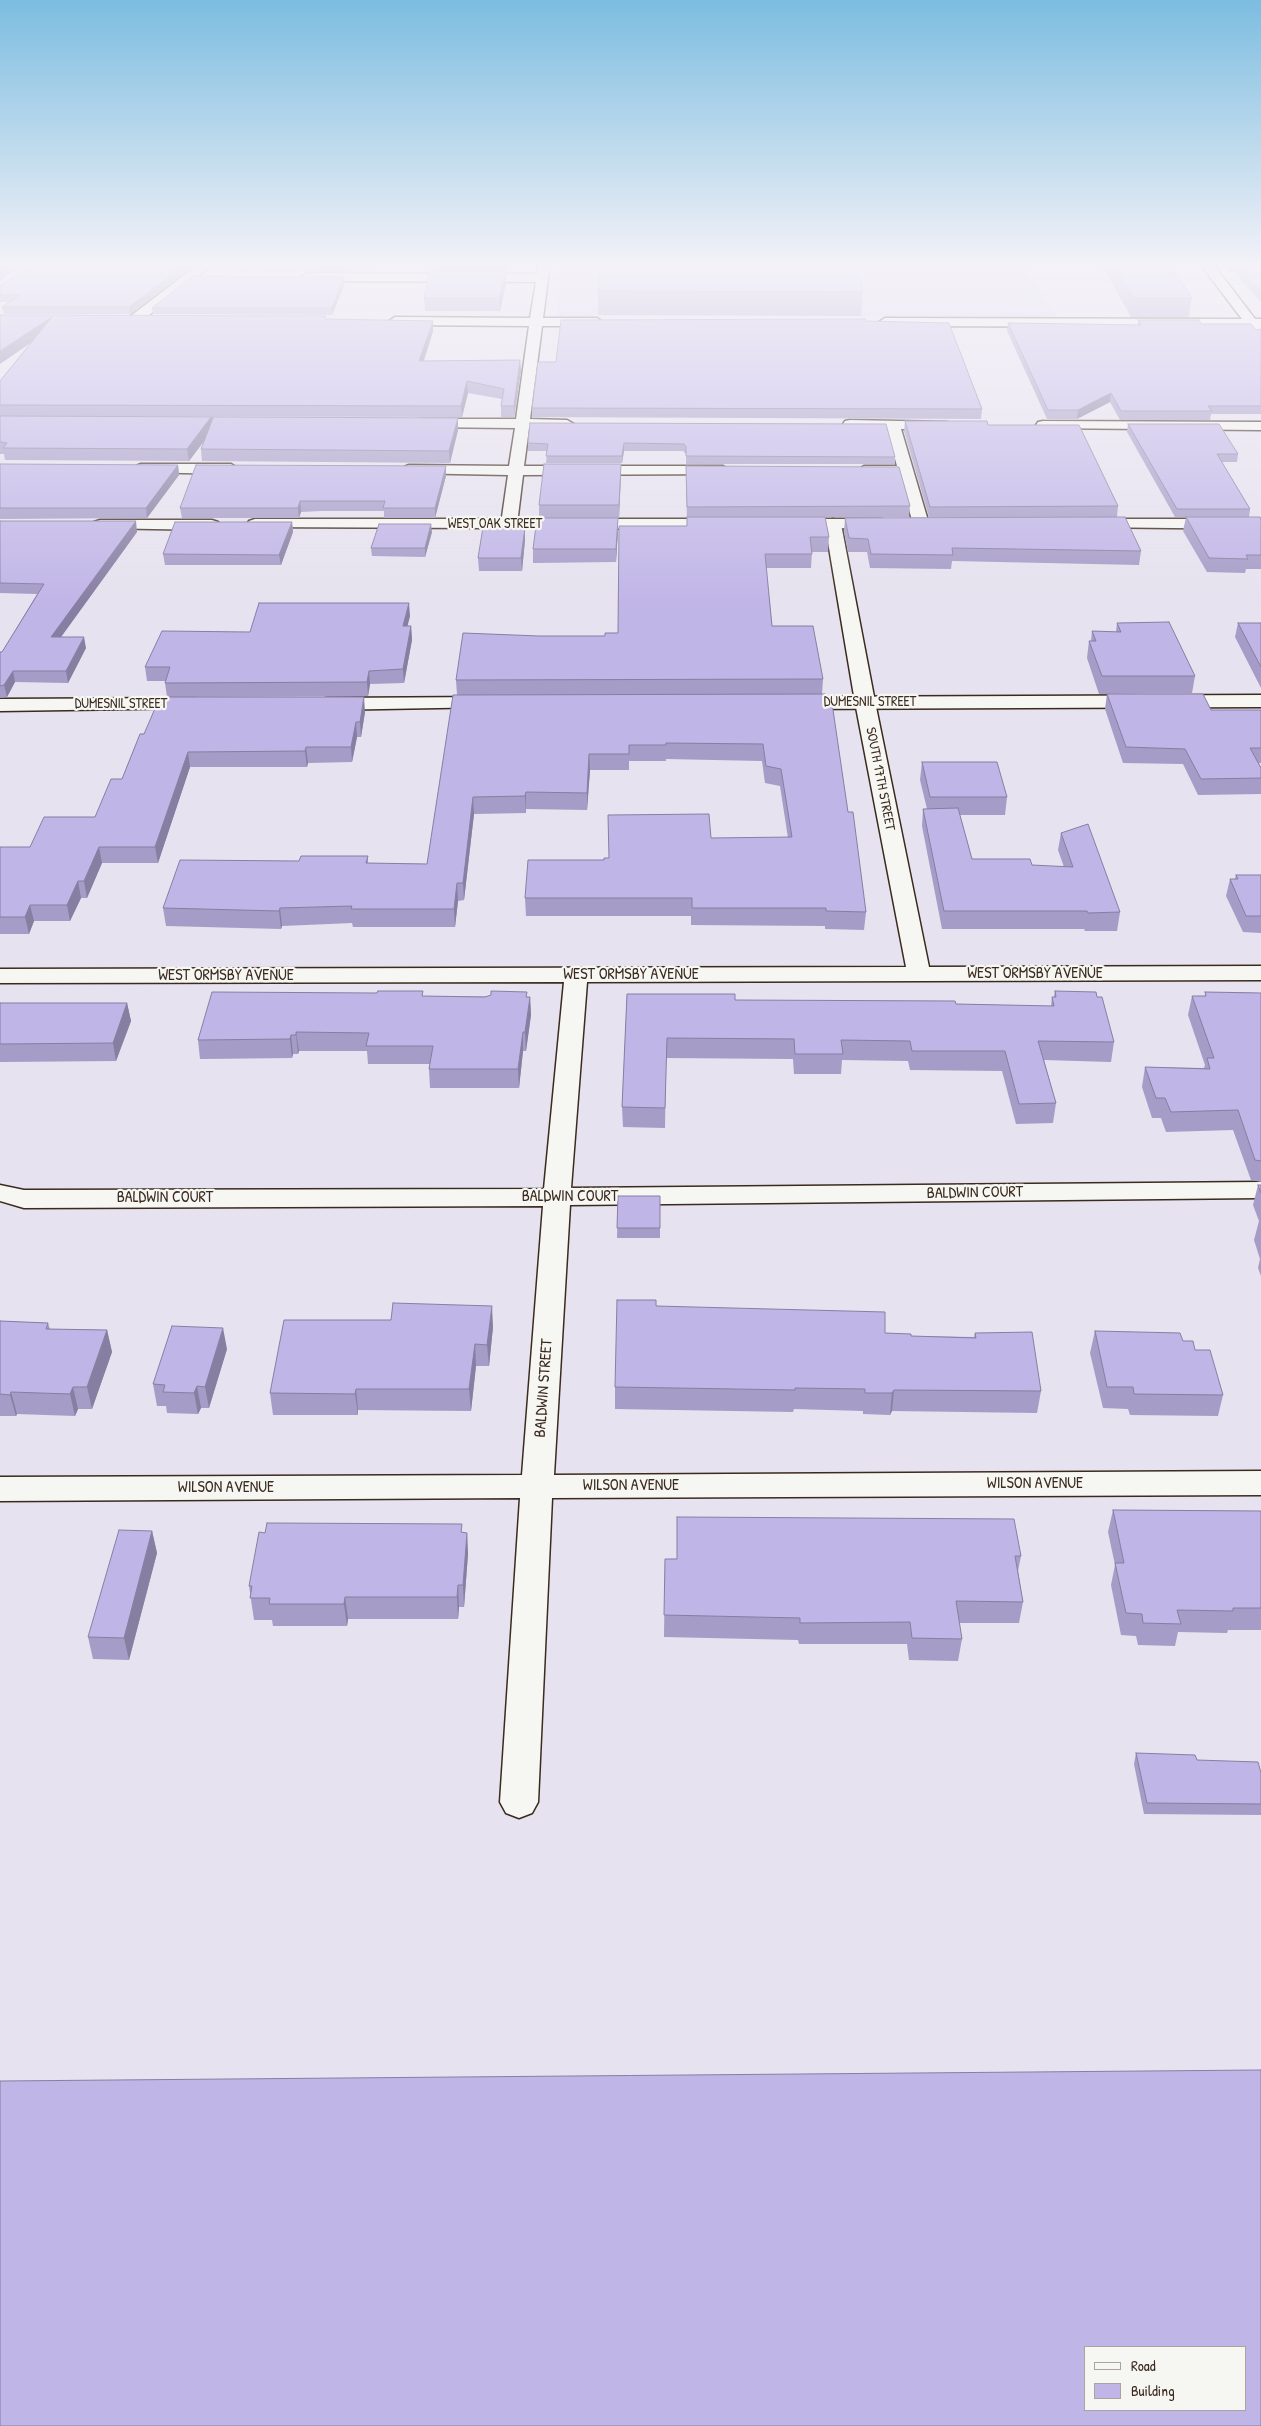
<!DOCTYPE html>
<html>
<head>
<meta charset="utf-8">
<style>
	body { margin:0 }
	#map { position:relative; width:1261px; height:2426px; overflow:hidden; background:#e6e2ef; font-family:"Patrick Hand",sans-serif }
	canvas { display:block }
	.legend { position:absolute; left:1084px; top:2346px; width:162px; height:65px; box-sizing:border-box; background:#f6f6f2; border:1px solid #aba49d; margin:0; padding:6px 9px; list-style:none; font-size:15px; color:#3b2a1e }
	.legend li { display:flex; align-items:center; gap:10px; height:25px }
	.legend b { width:25px; border:1px solid #aba49d }
</style>
</head>
<body>
<div id="map">
<canvas width="1261" height="2426"></canvas>
<ul class="legend">
<li><b style="height:6px;background:#f6f6f2"></b>Road</li>
<li><b style="height:14px;background:#c0b5e7"></b>Building</li>
</ul>
</div>
<script>
const c = document.querySelector('canvas').getContext('2d');
c.lineJoin = 'round';
function fillPath(path, color) { c.fillStyle = color; c.fill(path, 'evenodd'); }
const shape = rows => new Path2D(rows.map(r => 'M' + r).join(''));
function trace(path, color, width, dash) { c.strokeStyle = color; c.lineWidth = width; c.lineCap = dash ? 'butt' : 'round'; c.setLineDash(dash || []); c.stroke(path); }
function write(font, color, halo, rows, align = 'center') {
  c.font = font + ' "Patrick Hand",sans-serif'; c.lineWidth = 4.5; c.setLineDash([]); c.textBaseline = 'middle'; c.strokeStyle = halo; c.fillStyle = color; for (const [text, x, y, turn = 0] of rows) {
    c.save(); c.translate(x, y); c.rotate((+turn || 0) * Math.PI / 180); c.textAlign = isNaN(turn) ? turn : align; if (halo) c.strokeText(text, 0, 0); c.fillText(text, 0, 0); c.restore();
  }
}
const built = shape([
	[562,264,1022,264,1058,317,556,316]
]);
const minor = shape([
	[199,264,213,264,138,324,128,324,127,321,128,318,199,264],
	[538,264,550,264,543,318,597,318,603,322,597,326,542,326,530,419,567,420,574,424,567,428,529,428,524,466,723,466,731,471,728,474,523,475,517,524,515,527,509,529,503,527,501,524,508,475,404,473,401,470,404,467,409,465,509,466,515,428,420,427,413,423,420,419,516,419,529,326,395,325,389,321,395,317,530,318,536,282,307,281,301,277,307,273,537,274,538,264],
	[1200,264,1213,264,1255,319,1261,319,1261,336,1254,336,1248,327,885,326,879,322,885,318,1242,319,1200,264],
	[850,420,947,422,949,425,947,428,942,429,901,429,929,524,927,527,915,527,913,524,900,476,859,474,856,471,864,466,897,466,887,429,845,427,843,424,845,421,850,420],
	[1043,421,1261,422,1261,430,1038,428,1036,425,1038,422,1043,421],
	[141,464,231,464,239,469,231,474,136,472,133,469,136,466,141,464],
	[833,519,839,521,841,524,875,702,929,967,1261,966,1261,980,587,982,571,1188,1261,1182,1261,1198,570,1205,554,1475,1261,1471,1261,1495,552,1498,538,1802,532,1813,519,1818,506,1813,500,1802,520,1498,0,1501,0,1477,522,1475,543,1206,24,1208,0,1201,0,1185,24,1190,544,1189,564,982,0,983,0,969,906,967,855,702,825,524,827,521,833,519]
]);
const major = shape([
	[255,519,725,519,731,521,733,524,731,527,725,529,249,527,247,524,249,521,255,519],
	[790,519,882,519,888,521,890,524,888,527,882,529,784,527,782,524,784,521,790,519],
	[1090,519,1261,519,1261,529,1084,527,1082,524,1084,521,1090,519],
	[100,520,212,520,218,522,220,525,218,528,212,530,94,528,92,525,94,522,100,520],
	[1261,695,1261,707,789,709,782,707,779,703,782,699,789,697,1261,695],
	[488,697,495,699,498,703,495,707,326,710,319,708,316,704,319,700,326,698,488,697],
	[193,698,200,700,203,704,200,708,0,711,0,699,193,698]
]);
const wall = shape([
	[33,264,196,264,130,314,4,314,2,307,9,302,0,302,0,286],
	[207,264,353,264,350,272,208,271],
	[432,264,511,264,509,272,506,272,506,284,500,311,425,311,424,298,433,271],
	[1101,264,1169,264,1192,298,1189,317,1131,317],
	[1225,264,1261,264,1261,302,1234,272,1230,272],
	[344,277,345,283,332,315,153,314,152,308],
	[598,291,863,292,861,316,598,315],
	[0,315,433,321,433,331,424,361,520,360,521,371,514,417,501,417,501,406,502,399,468,393,462,417,0,416,0,381,31,343],
	[1138,320,1201,324,1256,330,1261,329,1261,414,1211,414,1210,420,1120,420,1110,402,1077,419,1047,419,1007,331,1008,323,1138,325],
	[865,321,982,409,981,419,532,417,532,408,556,362],
	[0,416,458,418,458,430,450,463,202,461,201,449,205,440,189,461,5,460,4,454,0,454],
	[905,421,1118,506,1117,517,929,517,904,431],
	[530,423,895,457,895,464,686,464,686,454,683,451,624,451,622,463,546,463,547,451,528,451,528,443],
	[1128,424,1238,454,1237,462,1222,462,1250,509,1249,517,1175,517,1127,432],
	[0,464,178,465,179,475,147,518,0,519],
	[621,464,619,518,539,518,539,505],
	[686,466,910,506,909,517,825,517,829,537,828,552,812,552,811,568,766,568,772,626,823,679,822,694,848,812,866,912,864,930,825,929,825,926,691,925,691,916,526,916,525,898,608,858,711,838,788,838,780,786,765,783,762,761,666,759,666,761,629,761,629,770,590,770,587,810,526,809,526,813,474,814,464,900,458,901,455,927,353,927,352,923,282,926,281,929,166,926,163,908,299,861,368,856,368,863,427,864,457,695,456,680,539,636,605,636,618,633,687,526],
	[446,476,435,518,384,518,384,511,321,511,301,512,299,518,182,518,180,508],
	[1186,517,1261,519,1261,569,1246,569,1245,573,1207,572,1183,531],
	[845,518,1141,551,1139,565,952,561,951,569,870,568,867,552,848,552,844,531],
	[0,521,137,532,61,637,86,648,68,683,15,682,7,697,0,698,0,652,2,652,37,594,0,593],
	[292,522,293,532,281,565,165,565,163,554],
	[525,527,525,540,522,571,479,571,478,558],
	[618,531,616,562,533,563,533,549],
	[432,532,425,557,372,556,371,548],
	[410,616,407,626,411,626,412,640,404,683,370,684,368,696,167,697,165,683,166,681,147,681,145,667,250,632],
	[1117,623,1195,676,1192,693,1099,694,1087,658,1089,641,1091,641,1092,631,1116,632],
	[1238,623,1261,623,1261,688,1235,637],
	[1107,694,1211,710,1261,710,1261,763,1259,763,1261,768,1261,794,1198,795,1183,764,1123,763,1105,709],
	[365,712,361,737,357,737,352,762,308,763,307,767,190,767,158,863,102,863,87,898,81,898,70,921,34,921,29,934,0,934,0,847,30,847,95,817,122,779,140,734],
	[922,762,1007,797,1005,815,960,815,972,859,1032,865,1064,867,1058,850,1061,833,1120,912,1117,931,1085,931,1084,929,942,929,922,826,923,809,927,809,920,780],
	[1236,875,1261,875,1261,933,1243,932,1226,896,1230,879,1235,879],
	[1055,991,1097,997,1114,1042,1111,1062,1044,1060,1056,1103,1053,1123,1016,1124,1002,1071,910,1070,908,1061,842,1060,841,1074,794,1074,793,1059,666,1058,665,1128,623,1127,622,1107,627,994,735,1000,1051,1006,1052,997,1054,997],
	[1205,992,1261,993,1261,1182,1251,1180,1233,1130,1166,1132,1161,1118,1152,1118,1142,1087,1145,1067,1204,1068,1205,1065,1188,1015,1192,996,1205,996],
	[423,996,530,997,531,1015,526,1051,523,1051,519,1088,430,1088,429,1069,430,1064,368,1064,367,1051,299,1051,298,1054,293,1054,292,1058,200,1059,198,1040],
	[0,1003,127,1003,131,1021,116,1061,0,1062],
	[1258,1185,1261,1185,1261,1276,1258,1268,1260,1259,1254,1240,1259,1221,1253,1205],
	[618,1196,660,1196,660,1238,617,1238],
	[656,1306,911,1336,974,1337,975,1333,1041,1391,1037,1413,892,1411,890,1415,863,1414,863,1411,794,1409,793,1412,615,1409,615,1387],
	[0,1321,48,1323,50,1329,107,1330,112,1352,92,1409,78,1409,75,1416,17,1414,16,1416,0,1416],
	[493,1327,489,1366,476,1366,471,1411,358,1410,358,1415,273,1415,270,1393],
	[1095,1331,1183,1341,1195,1350,1223,1395,1218,1416,1130,1415,1128,1409,1103,1408,1090,1353],
	[227,1349,209,1408,201,1408,198,1414,167,1413,166,1406,157,1406,153,1384],
	[1113,1510,1261,1511,1261,1630,1228,1630,1227,1633,1178,1632,1175,1646,1138,1645,1136,1636,1121,1635,1111,1585,1115,1565,1108,1532],
	[152,1531,157,1553,129,1660,93,1659,88,1637],
	[462,1532,467,1533,468,1554,464,1607,459,1607,458,1619,348,1619,347,1626,273,1626,272,1620,254,1620,249,1586],
	[1021,1556,1018,1571,1023,1602,1019,1623,959,1623,962,1639,958,1661,909,1660,907,1644,799,1644,798,1640,664,1637,665,1559],
	[1136,1753,1197,1760,1261,1773,1261,1815,1144,1814,1134,1764]
]);
const shadedWall = shape([
	[12,264,23,264,0,281,0,273],
	[186,264,196,264,130,314,129,307],
	[353,264,350,272,349,265],
	[506,271,506,284,500,311,499,298],
	[344,277,345,283,332,315,332,308],
	[52,317,54,327,0,364,0,351],
	[433,321,433,331,420,372,419,361],
	[520,360,521,371,514,417,514,406],
	[467,381,468,393,462,417,461,406],
	[1111,393,1110,402,1077,419,1078,410],
	[211,417,213,429,189,461,187,449],
	[458,418,458,430,450,463,449,451],
	[624,443,624,451,622,463,622,456],
	[621,464,621,476,619,518,619,505],
	[178,465,179,475,147,518,146,508],
	[446,466,446,476,435,518,435,508],
	[300,501,301,512,299,518,298,508],
	[618,518,618,531,616,562,616,549],
	[136,521,137,532,53,648,51,637],
	[292,522,293,532,281,565,279,555],
	[431,524,432,532,425,557,425,548],
	[525,527,525,540,522,571,521,558],
	[409,603,410,616,404,640,403,626],
	[411,626,412,640,404,683,403,669],
	[84,637,86,648,68,683,66,671],
	[13,671,15,682,7,697,4,685],
	[369,671,370,684,368,696,367,682],
	[364,697,365,712,361,737,360,722],
	[356,722,357,737,352,762,351,747],
	[306,747,308,763,307,767,305,751],
	[188,752,190,767,158,863,155,847],
	[589,754,590,770,587,810,587,793],
	[526,792,526,813,525,796],
	[473,797,474,814,464,900,463,883],
	[99,847,102,863,87,898,84,881],
	[78,881,81,898,70,921,67,905],
	[457,883,458,901,455,927,454,909],
	[30,905,34,921,29,934,25,917],
	[280,908,282,926,281,929,279,911],
	[530,997,531,1015,526,1051,525,1032],
	[127,1003,131,1021,116,1061,113,1043],
	[296,1032,299,1051,298,1054,296,1035],
	[523,1032,523,1051,519,1088,518,1069],
	[291,1035,293,1054,292,1058,290,1039],
	[492,1306,493,1327,489,1366,487,1345],
	[223,1328,227,1349,209,1408,205,1387],
	[107,1330,112,1352,92,1409,87,1387],
	[475,1344,476,1366,471,1411,469,1389],
	[197,1386,201,1408,198,1414,194,1393],
	[73,1387,78,1409,75,1416,70,1394],
	[356,1389,358,1410,358,1415,355,1394],
	[894,1390,892,1411,890,1415,892,1393],
	[11,1392,17,1414,16,1416,10,1395],
	[152,1531,157,1553,129,1660,124,1638],
	[467,1533,468,1554,464,1607,463,1585],
	[458,1585,459,1607,458,1619,457,1597],
	[345,1597,348,1619,347,1626,344,1604]
]);
const building = shape([
	[0,264,12,264,0,273,0,264],
	[33,264,186,264,129,307,2,307,20,295,0,295,0,286,33,264],
	[432,264,509,264,509,265,432,264],
	[599,264,855,264,863,292,598,291,599,264],
	[1114,264,1169,264,1192,298,1133,298,1114,264],
	[1236,264,1261,264,1261,293,1236,264],
	[430,271,506,271,499,298,424,298,430,271],
	[193,276,344,277,332,308,152,308,193,276],
	[0,315,326,316,325,319,433,321,419,361,520,360,514,406,501,406,504,389,467,381,461,406,0,405,0,381,52,317,0,351,0,315],
	[865,319,865,321,949,323,982,409,532,408,538,362,556,362,561,320,865,319],
	[1138,320,1199,320,1201,324,1251,324,1256,330,1261,329,1261,406,1208,406,1212,411,1121,411,1111,393,1078,410,1048,410,1008,323,1141,325,1138,320],
	[0,416,458,418,449,451,201,449,213,418,211,417,187,449,3,448,7,443,0,442,0,416],
	[905,421,987,421,988,425,1079,425,1118,506,930,507,905,421],
	[530,423,886,424,895,457,686,456,686,446,684,444,624,443,622,456,546,456,548,444,528,443,530,423],
	[1128,424,1219,424,1238,454,1217,454,1250,509,1177,509,1128,424],
	[0,464,178,465,146,508,0,508,0,464],
	[544,464,621,464,619,505,539,505,544,464],
	[196,465,446,466,435,508,383,508,385,501,300,501,298,508,180,508,196,465],
	[686,466,899,467,910,506,687,507,686,466],
	[687,517,825,517,829,537,810,537,812,554,765,554,772,626,813,626,823,679,456,680,463,633,539,636,605,636,605,633,618,633,619,526,687,526,687,517],
	[1125,517,1141,551,952,548,953,555,871,554,868,539,849,538,845,518,1125,517],
	[1186,517,1260,517,1261,519,1261,555,1246,555,1248,559,1209,558,1186,517],
	[537,518,618,518,616,549,533,549,537,518],
	[0,521,136,521,51,637,84,637,66,671,13,671,4,685,0,686,0,652,2,652,44,584,0,583,0,521],
	[175,522,292,522,279,555,163,554,175,522],
	[379,524,431,524,425,548,371,548,379,524],
	[483,527,525,527,521,558,478,558,483,527],
	[259,603,409,603,403,626,411,626,403,669,369,671,367,682,165,683,170,667,145,667,162,631,250,632,259,603],
	[1169,622,1195,676,1102,676,1089,641,1096,641,1092,631,1121,632,1117,623,1169,622],
	[1238,623,1261,623,1261,667,1238,623],
	[825,694,827,703,832,703,848,812,853,812,866,912,826,911,826,908,692,908,692,898,525,898,528,860,604,860,604,858,609,858,608,815,709,814,711,838,792,837,781,769,766,766,763,744,666,743,666,745,629,745,629,754,589,754,587,793,526,792,525,796,473,797,463,883,457,883,454,909,351,909,352,906,280,908,279,911,163,908,180,860,299,861,301,856,368,856,366,863,427,864,453,695,825,694],
	[1107,694,1203,694,1211,710,1261,710,1261,748,1250,748,1261,768,1261,778,1201,779,1185,749,1126,747,1107,694],
	[160,697,364,697,360,722,356,722,351,747,306,747,305,751,188,752,155,847,99,847,84,881,78,881,67,905,30,905,25,917,0,917,0,847,30,847,44,817,95,817,111,779,122,779,140,734,144,734,160,697],
	[922,762,997,762,1007,797,930,797,922,762],
	[958,808,972,859,1030,859,1032,865,1073,867,1061,833,1088,824,1120,912,1088,913,1087,911,944,911,923,809,958,808],
	[1236,875,1261,875,1261,916,1246,916,1230,879,1238,879,1236,875],
	[378,991,423,991,422,996,485,997,491,995,491,991,527,992,526,997,530,997,525,1032,523,1032,518,1069,429,1069,433,1046,366,1046,369,1033,296,1032,296,1035,291,1035,290,1039,198,1040,212,992,377,993,378,991],
	[1055,991,1096,992,1097,997,1102,997,1114,1042,1038,1041,1056,1103,1019,1104,1005,1051,912,1051,910,1041,841,1040,843,1054,795,1054,794,1039,667,1038,665,1108,622,1107,627,994,735,994,735,1000,955,1001,956,1004,1054,1006,1052,997,1056,997,1055,991],
	[1205,992,1261,993,1261,1161,1255,1160,1238,1110,1171,1112,1165,1098,1156,1098,1145,1067,1210,1069,1207,1058,1214,1058,1192,996,1206,996,1205,992],
	[0,1003,127,1003,113,1043,0,1044,0,1003],
	[1258,1185,1261,1185,1261,1193,1258,1185],
	[618,1196,660,1196,660,1228,617,1228,618,1196],
	[617,1300,656,1300,656,1306,885,1312,885,1333,911,1334,911,1336,976,1338,975,1333,1032,1332,1041,1391,894,1390,892,1393,865,1393,865,1389,795,1388,795,1390,615,1387,617,1300],
	[393,1303,492,1306,487,1345,475,1344,469,1389,356,1389,355,1394,270,1393,284,1320,391,1320,393,1303],
	[0,1321,48,1323,46,1329,107,1330,87,1387,73,1387,70,1394,11,1392,10,1395,0,1394,0,1321],
	[172,1326,223,1328,205,1387,197,1386,194,1393,163,1392,165,1385,153,1384,172,1326],
	[1095,1331,1180,1333,1183,1341,1193,1341,1195,1350,1210,1350,1223,1395,1134,1394,1133,1387,1107,1387,1095,1331],
	[1113,1510,1261,1511,1261,1608,1233,1608,1233,1611,1177,1610,1181,1624,1143,1623,1142,1614,1126,1613,1115,1563,1124,1563,1113,1510],
	[677,1517,1014,1519,1021,1556,1015,1556,1023,1602,956,1601,962,1639,912,1638,910,1622,800,1623,800,1618,664,1615,665,1559,677,1559,677,1517],
	[267,1523,462,1524,461,1532,467,1533,463,1585,458,1585,457,1597,345,1597,344,1604,269,1604,270,1598,250,1598,252,1586,249,1586,259,1532,265,1533,267,1523],
	[119,1530,152,1531,124,1638,88,1637,119,1530],
	[1136,1753,1195,1755,1197,1760,1258,1762,1261,1773,1261,1804,1147,1803,1136,1753],
	[1261,2070,1261,2426,0,2426,0,2081,1261,2070],
	[1085,2347,1245,2347,1245,2410,1085,2410,1085,2347]
]);
const farStreetnames = [
	["WEST OAK STREET",495,524],
	["DUMESNIL STREET",870,702],
	["DUMESNIL STREET",121,704],
	["SOUTH 17TH STREET",880,779,79]
];
const streetNames = [
	["WEST ORMSBY AVENUE",1035,974],
	["WEST ORMSBY AVENUE",631,975],
	["WEST ORMSBY AVENUE",226,976],
	["BALDWIN COURT",975,1193,-1],
	["BALDWIN COURT",570,1197],
	["BALDWIN COURT",165,1198],
	["BALDWIN STREET",544,1388,-86],
	["WILSON AVENUE",1035,1484],
	["WILSON AVENUE",631,1486],
	["WILSON AVENUE",226,1488]
];
fillPath(built, '#dbd4ed');
trace(minor, '#3b2a1e', 3);
trace(major, '#3b2a1e', 3);
fillPath(minor, '#f6f6f2');
fillPath(major, '#f6f6f2');
fillPath(wall, '#a59cc7');
fillPath(shadedWall, '#867fa2');
fillPath(building, '#c0b5e7');
trace(building, '#867fa2', 1);
const sky = c.createLinearGradient(0, 0, 0, 604);
sky.addColorStop(0, '#7cbde0');
sky.addColorStop(0.44, '#f4f2f8');
sky.addColorStop(1, '#f4f2f800');
c.fillStyle = sky;
c.fillRect(0, 0, 1261, 604);
write('14px', '#3b2a1e', '#f6f6f2', farStreetnames);
write('16px', '#3b2a1e', '#f6f6f2', streetNames);
</script>
</body>
</html>
